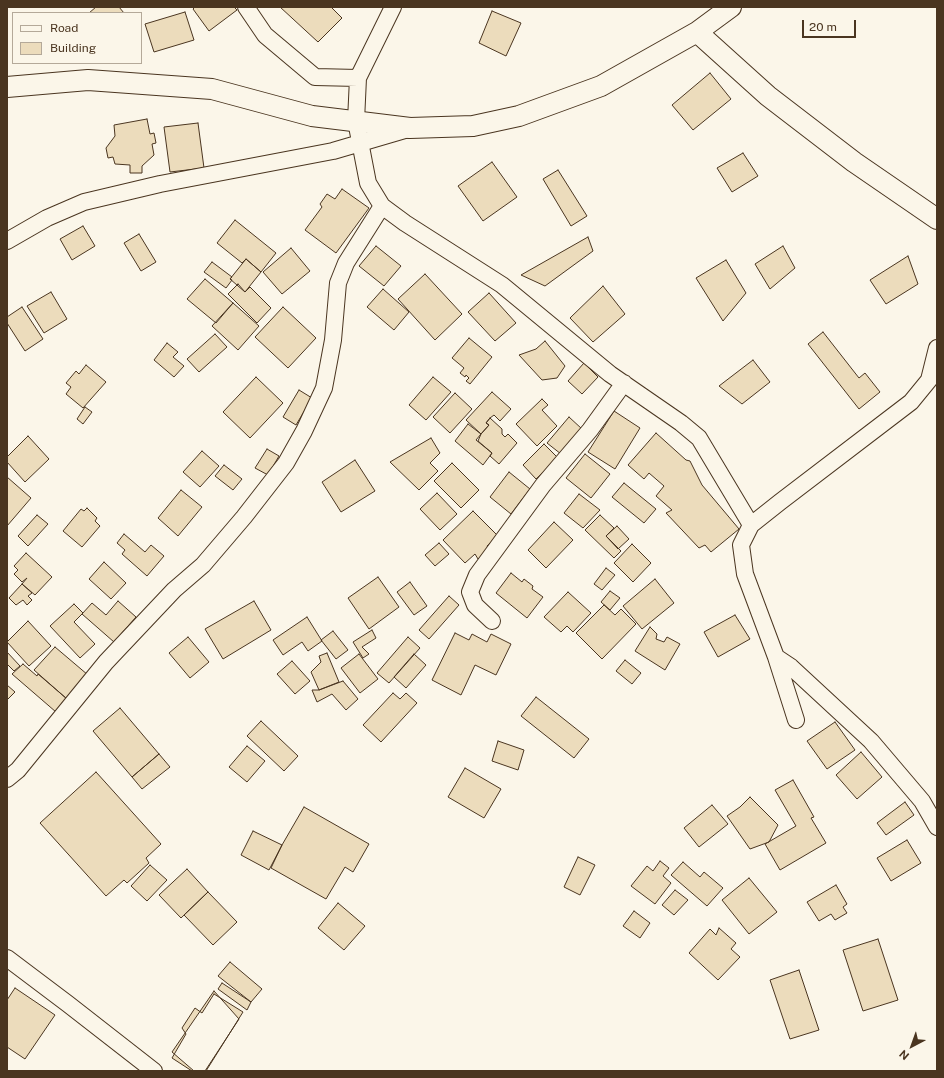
<!DOCTYPE html>
<html>
<head>
<meta charset="utf-8">
<style>
	body { margin:0 }
	#map { position:relative; width:944px; height:1078px; overflow:hidden; background:#fbf6e9; font-family:"Public Sans",sans-serif }
	canvas { display:block }
	.frame { position:absolute; inset:0; border:8px solid #4a3520; pointer-events:none }
	.legend { position:absolute; left:12px; top:12px; width:130px; height:52px; box-sizing:border-box; background:#fbf6e9; border:1px solid #b4a999; margin:0; padding:5px 7px; list-style:none; font-size:12px; color:#4a3520 }
	.legend li { display:flex; align-items:center; gap:8px; height:20px }
	.legend b { width:20px; border:1px solid #b4a999 }
	.north { position:absolute; left:892px; top:1026px; width:40px; height:40px; -webkit-text-stroke:3px #fbf6e9; paint-order:stroke; rotate:221deg; font-size:11px; font-weight:700; line-height:16px; text-align:center; color:#4a3520 }
	.north::after { content:''; display:block; margin:auto; width:14px; height:18px; background:#4a3520; clip-path:polygon(50% 0,100% 100%,50% 72%,0 100%) }
	.scale { position:absolute; left:802px; top:20px; width:54px; height:18px; box-sizing:border-box; border:2px solid #4a3520; border-top:0; padding-left:5px; font-size:12px; line-height:14px; white-space:nowrap; color:#4a3520; -webkit-text-stroke:3px #fbf6e9; paint-order:stroke }
</style>
</head>
<body>
<div id="map">
<canvas width="944" height="1078"></canvas>
<div class="frame"></div>
<ul class="legend">
<li><b style="height:5px;background:#fbf6e9"></b>Road</li>
<li><b style="height:11px;background:#ecdcbc"></b>Building</li>
</ul>
<div class="north">N</div>
<div class="scale">20 m</div>
</div>
<script>
const c = document.querySelector('canvas').getContext('2d');
c.lineJoin = 'round';
function fillPath(path, color) { c.fillStyle = color; c.fill(path, 'evenodd'); }
const shape = rows => new Path2D(rows.map(r => 'M' + r).join(''));
function trace(path, color, width, dash) { c.strokeStyle = color; c.lineWidth = width; c.lineCap = dash ? 'butt' : 'round'; c.setLineDash(dash || []); c.stroke(path); }
const building = shape([
	[96,7,119,7,124,13,89,13,96,7],
	[195,7,234,7,237,10,209,31,193,9,195,7],
	[280,7,331,7,342,18,318,42,280,7],
	[492,11,521,23,506,56,479,43,492,11],
	[185,12,194,40,154,52,145,24,185,12],
	[710,73,731,99,693,130,672,105,710,73],
	[147,119,150,134,154,133,156,143,152,144,154,155,142,166,142,173,130,173,130,165,115,164,113,157,108,158,106,148,115,136,114,125,147,119],
	[198,123,204,168,170,172,164,127,198,123],
	[743,153,758,176,732,192,717,168,743,153],
	[492,162,517,197,483,221,458,186,492,162],
	[558,170,587,216,571,226,543,179,558,170],
	[342,189,369,208,336,253,305,230,322,207,320,204,327,194,335,199,342,189],
	[235,220,276,253,261,272,246,259,242,263,217,243,235,220],
	[83,226,95,246,72,260,60,239,83,226],
	[139,234,156,262,141,271,124,243,139,234],
	[588,237,593,251,545,286,521,275,588,237],
	[376,246,401,266,384,286,359,266,376,246],
	[783,246,795,268,770,289,755,264,783,246],
	[291,248,310,271,282,294,263,272,291,248],
	[908,256,918,284,886,304,870,280,908,256],
	[246,259,261,272,245,292,230,279,246,259],
	[726,260,746,293,723,321,696,278,726,260],
	[212,262,232,277,230,279,232,280,226,288,204,272,212,262],
	[425,274,462,314,435,340,398,299,425,274],
	[205,279,233,303,216,323,187,299,205,279],
	[238,284,245,292,250,287,271,308,257,323,228,294,238,284],
	[603,286,625,314,593,342,570,318,603,286],
	[383,289,409,312,394,330,367,307,383,289],
	[51,292,67,319,44,333,27,306,51,292],
	[489,293,516,323,495,341,468,312,489,293],
	[233,303,259,326,238,350,212,326,233,303],
	[22,307,43,339,25,351,7,323,7,317,22,307],
	[283,307,316,338,288,368,255,337,283,307],
	[823,332,859,378,865,373,880,392,859,409,808,344,823,332],
	[215,334,227,347,199,372,187,359,215,334],
	[469,338,492,357,470,384,466,381,469,378,466,375,465,377,460,373,464,368,452,358,469,338],
	[545,341,565,366,557,378,542,380,519,355,536,349,545,341],
	[167,343,178,352,173,357,184,366,174,377,154,360,167,343],
	[753,360,770,382,742,404,719,386,753,360],
	[584,363,598,377,582,394,568,381,584,363],
	[86,365,106,382,83,408,66,394,71,387,66,383,76,371,79,374,86,365],
	[256,377,283,403,250,438,223,412,256,377],
	[433,377,451,392,426,420,409,405,433,377],
	[299,390,312,398,296,425,283,417,299,390],
	[492,392,511,409,500,421,494,415,490,418,486,423,489,425,481,434,466,420,492,392],
	[455,393,472,409,450,433,433,417,455,393],
	[542,399,548,405,542,410,557,426,537,446,516,424,542,399],
	[85,407,92,412,83,424,77,419,85,407],
	[614,411,640,428,615,469,588,452,614,411],
	[569,417,582,429,561,454,547,443,569,417],
	[490,418,502,429,502,434,505,437,508,434,517,443,499,464,490,456,492,453,478,441,481,434,489,425,486,423,490,418],
	[468,424,481,434,476,440,492,453,483,465,455,441,468,424],
	[656,433,686,460,690,461,702,485,739,529,711,552,705,545,699,548,666,513,672,510,656,496,664,486,649,473,644,479,628,465,656,433],
	[28,436,49,459,25,482,7,462,7,457,28,436],
	[431,438,440,453,430,463,438,471,419,490,390,462,431,438],
	[544,444,558,458,536,479,523,465,544,444],
	[267,449,279,456,268,475,255,468,267,449],
	[202,451,219,466,200,487,183,472,202,451],
	[585,454,610,474,591,498,566,478,585,454],
	[355,460,375,491,341,512,322,482,355,460],
	[452,463,479,490,461,508,434,481,452,463],
	[224,465,242,479,233,490,215,476,224,465],
	[509,472,530,489,511,514,490,497,509,472],
	[7,477,31,498,7,526,7,477],
	[624,483,656,509,644,523,612,497,624,483],
	[181,490,202,507,178,536,158,518,181,490],
	[437,493,457,514,440,530,420,509,437,493],
	[579,494,600,510,583,528,564,513,579,494],
	[87,508,97,518,95,521,100,526,82,547,63,531,81,509,84,511,87,508],
	[473,511,498,536,487,546,489,549,478,559,475,554,465,563,443,540,473,511],
	[37,515,48,524,28,546,18,536,37,515],
	[600,515,614,528,606,536,621,551,614,558,585,530,600,515],
	[554,522,573,540,546,568,528,550,554,522],
	[617,526,629,539,618,549,606,536,617,526],
	[124,534,145,552,151,545,164,556,147,576,122,554,125,550,117,543,124,534],
	[439,543,449,554,435,566,425,555,439,543],
	[632,544,651,563,633,582,614,563,632,544],
	[26,553,52,577,35,595,22,584,27,578,22,582,14,574,18,570,14,566,26,553],
	[104,562,126,583,111,599,89,579,104,562],
	[606,568,615,575,602,590,594,584,606,568],
	[511,573,522,582,524,579,533,586,532,589,543,597,527,618,496,593,511,573],
	[378,577,399,607,369,629,348,598,378,577],
	[655,579,674,603,642,629,623,606,655,579],
	[410,582,427,606,414,615,397,592,410,582],
	[22,584,32,593,28,596,32,600,27,605,23,600,16,605,9,598,22,584],
	[610,591,620,598,610,610,601,602,610,591],
	[568,592,591,613,573,632,567,626,561,632,544,617,568,592],
	[449,596,459,605,429,639,419,630,449,596],
	[118,601,136,617,114,642,82,614,92,603,106,615,118,601],
	[254,601,271,630,223,659,205,629,254,601],
	[74,604,83,613,74,622,95,644,80,658,50,626,74,604],
	[604,605,615,615,621,609,636,624,602,659,576,633,604,605],
	[735,615,750,639,718,657,704,632,735,615],
	[307,617,322,641,308,651,302,642,283,655,273,640,307,617],
	[28,621,51,646,29,666,7,642,28,621],
	[650,627,657,634,656,639,664,642,667,637,680,644,665,670,635,651,650,627],
	[372,630,376,638,362,647,369,654,363,658,353,642,372,630],
	[333,631,348,650,336,659,321,640,333,631],
	[455,633,469,640,472,634,487,642,491,634,511,644,496,675,475,665,461,695,432,680,455,633],
	[188,637,209,662,190,678,169,653,188,637],
	[408,637,420,648,389,683,377,673,408,637],
	[55,647,88,675,67,699,34,670,55,647],
	[7,652,20,666,14,671,7,664,7,652],
	[327,653,339,682,319,690,311,672,321,662,319,656,327,653],
	[359,654,378,679,360,693,341,668,359,654],
	[414,654,426,665,406,688,394,677,414,654],
	[625,660,641,673,632,684,616,671,625,660],
	[292,661,310,681,295,694,277,674,292,661],
	[23,664,37,676,38,674,67,699,56,712,12,674,23,664],
	[343,681,358,699,346,710,332,694,317,702,312,690,319,690,343,681],
	[7,685,15,692,7,700,7,685],
	[393,693,400,699,406,693,417,703,381,742,363,725,393,693],
	[536,697,589,739,574,758,521,716,536,697],
	[120,708,159,754,132,777,93,731,120,708],
	[261,721,298,756,284,771,247,736,261,721],
	[835,722,855,750,827,769,807,741,835,722],
	[498,741,524,750,518,770,492,761,498,741],
	[247,746,265,761,247,782,229,767,247,746],
	[861,752,882,777,857,799,836,775,861,752],
	[159,754,170,767,142,789,132,777,159,754],
	[465,768,501,789,484,818,448,797,465,768],
	[96,772,161,844,146,858,149,863,127,883,124,880,106,896,40,823,96,772],
	[793,780,814,817,811,818,826,843,780,870,765,844,796,826,775,790,793,780],
	[750,797,778,825,769,842,750,849,727,816,740,807,750,797],
	[905,802,914,815,886,835,877,823,905,802],
	[712,805,728,824,699,847,684,828,712,805],
	[304,807,369,844,353,872,345,867,326,899,271,868,282,845,304,807],
	[253,831,282,845,269,870,241,855,253,831],
	[907,840,921,863,891,881,877,858,907,840],
	[578,857,595,865,580,895,564,887,578,857],
	[660,861,669,868,663,876,671,883,655,904,631,886,647,866,653,871,660,861],
	[683,862,700,877,704,872,723,888,707,906,671,875,683,862],
	[150,865,167,880,147,901,131,886,150,865],
	[187,869,208,892,181,918,159,895,187,869],
	[749,878,777,912,749,934,722,900,749,878],
	[836,885,847,904,843,907,847,913,835,920,831,914,819,921,807,902,836,885],
	[675,890,688,900,674,915,662,905,675,890],
	[208,892,237,922,213,945,184,915,208,892],
	[338,903,365,926,344,950,318,928,338,903],
	[634,911,650,923,640,938,623,926,634,911],
	[719,928,736,943,731,949,740,957,718,980,689,953,710,929,716,935,719,928],
	[878,939,898,1000,863,1011,843,950,878,939],
	[230,962,262,989,251,1002,218,976,230,962],
	[799,970,819,1030,790,1039,770,980,799,970],
	[222,983,251,1002,247,1010,218,989,222,983],
	[15,988,55,1015,25,1059,7,1047,7,1000,15,988],
	[214,991,239,1019,205,1071,194,1071,172,1052,214,991],
	[214,994,243,1012,206,1071,192,1071,172,1058,186,1034,182,1028,195,1008,202,1013,214,994]
]);
const minor = shape([
	[246,7,265,35,315,77,358,78],
	[393,7,358,78,356,121,368,183,382,206,405,223,502,285,610,374,681,423,699,438,751,525],
	[7,241,47,218,84,202,160,184,333,151,408,129],
	[492,621,475,605,470,592,477,575,543,485,590,430,624,383],
	[776,657,791,667,871,741,922,801,937,827],
	[796,720,776,657,745,574,741,545,751,525,780,502,911,402,929,380,937,348],
	[7,779,18,770,106,662,174,590,203,565,244,517,286,463,304,431,324,388,333,340,338,283,346,263,382,206],
	[7,958,68,1004,154,1071]
]);
const tertiary = shape([
	[697,32,768,96,854,162,937,219],
	[7,87,88,80,212,89,312,116,410,128,473,126,519,116,601,86,697,32,731,7]
]);
fillPath(building, '#ecdcbc');
trace(building, '#4a3520', 1);
trace(minor, '#4a3520', 18);
trace(tertiary, '#4a3520', 22);
trace(minor, '#fbf6e9', 16);
trace(tertiary, '#fbf6e9', 20);
</script>
</body>
</html>
